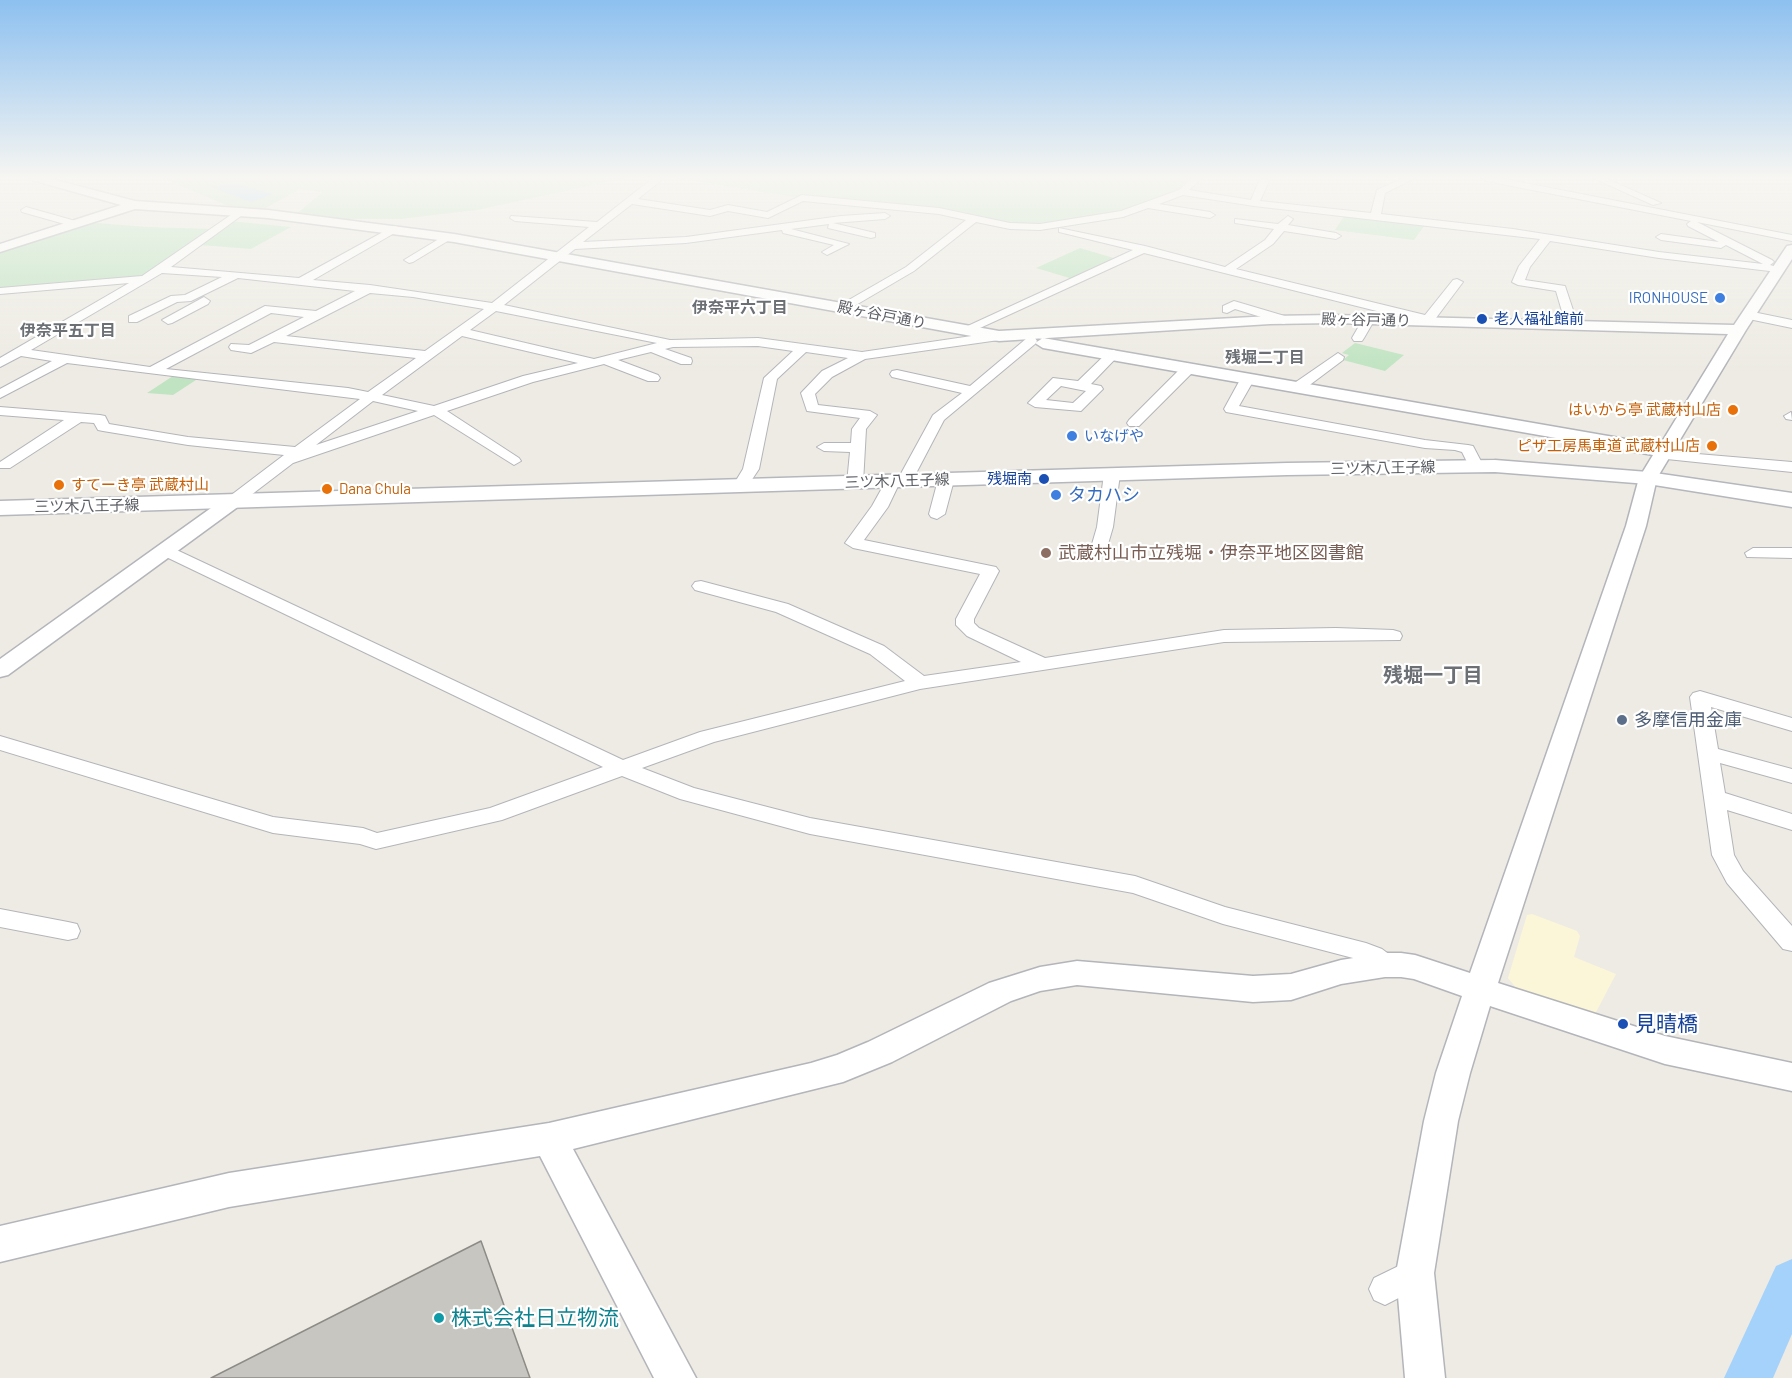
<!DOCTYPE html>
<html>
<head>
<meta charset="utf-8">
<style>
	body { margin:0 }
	canvas { display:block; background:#edebe3 }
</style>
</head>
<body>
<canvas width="1792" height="1378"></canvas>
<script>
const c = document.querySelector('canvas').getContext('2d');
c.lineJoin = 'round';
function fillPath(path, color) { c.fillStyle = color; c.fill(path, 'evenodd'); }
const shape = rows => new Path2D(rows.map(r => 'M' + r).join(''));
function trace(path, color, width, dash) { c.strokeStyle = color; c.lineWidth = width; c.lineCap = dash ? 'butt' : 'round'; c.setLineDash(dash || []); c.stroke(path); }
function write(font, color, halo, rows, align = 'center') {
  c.font = font + ' Barlow,"Noto Sans JP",sans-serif'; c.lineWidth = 4.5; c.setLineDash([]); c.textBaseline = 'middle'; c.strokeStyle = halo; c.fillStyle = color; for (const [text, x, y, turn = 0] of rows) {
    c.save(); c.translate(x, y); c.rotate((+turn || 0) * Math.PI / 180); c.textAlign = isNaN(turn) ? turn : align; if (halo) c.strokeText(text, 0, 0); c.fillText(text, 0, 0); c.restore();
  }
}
const commercial = shape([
	[1532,914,1577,931,1580,936,1574,957,1616,974,1594,1016,1518,990,1508,978,1527,915]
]);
const green = shape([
	[163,178,625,178,477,210,400,219,337,219,295,215,323,192,300,189,260,211,233,208],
	[676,178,1197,178,1192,184,1156,203,1075,223,1010,226,939,211,802,198],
	[1346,213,1427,222,1414,240,1335,230],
	[230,221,291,227,251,249,201,245],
	[86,222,147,227,211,229,144,277,0,289,0,249],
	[1080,248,1117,259,1073,279,1036,268],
	[1355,343,1404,355,1385,371,1343,360,1349,355,1342,353],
	[173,376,199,378,173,395,147,393]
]);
const water = shape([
	[236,182,250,188,272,194,251,202,211,187]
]);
const river = shape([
	[1792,1259,1792,1334,1773,1378,1724,1378,1776,1266,1792,1259]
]);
const building = shape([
	[481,1241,530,1378,211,1378,481,1241]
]);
const minor = shape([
	[653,178,664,178,638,199,710,210,728,205,767,212,802,195,939,208,1010,223,1040,224,1121,211,1179,190,1192,178,1202,178,1189,190,1251,200,1259,181,1264,178,1269,181,1260,201,1371,213,1377,190,1403,178,1415,178,1385,193,1381,214,1513,229,1659,252,1763,264,1726,245,1721,248,1661,240,1656,237,1661,234,1719,242,1688,226,1687,224,1691,221,1486,181,1481,178,1499,178,1792,235,1792,241,1697,222,1772,260,1774,262,1770,265,1784,269,1778,272,1659,258,1550,241,1530,267,1525,280,1565,286,1578,325,1572,329,1566,325,1556,291,1518,285,1512,282,1519,266,1540,239,1254,206,1183,195,1159,204,1210,212,1215,215,1210,218,1148,208,1123,217,1040,230,1010,229,976,222,914,271,844,312,840,311,840,305,906,267,966,220,939,214,803,201,768,218,728,211,710,216,632,204,583,242,686,237,841,216,885,213,890,216,885,219,833,223,875,233,875,237,871,238,828,228,829,224,791,229,849,244,827,255,822,252,834,245,783,233,782,230,686,243,575,249,504,305,670,340,758,338,862,352,999,332,1005,336,999,340,865,359,832,377,815,394,818,405,870,411,877,415,866,429,863,483,855,488,847,483,850,452,824,451,817,447,824,443,851,443,852,429,860,418,807,411,801,393,822,371,848,358,806,352,777,379,759,469,745,490,740,492,732,487,743,469,764,378,793,351,758,346,673,347,665,349,691,358,692,361,691,364,681,364,651,352,618,360,658,375,660,378,658,381,648,381,604,364,533,382,447,411,519,458,521,461,514,465,434,415,293,463,238,505,232,507,226,505,224,502,226,499,284,455,188,445,103,431,98,430,94,423,81,422,10,468,0,468,0,462,64,420,0,415,0,407,100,415,105,416,109,424,188,437,295,447,360,399,67,363,0,398,0,389,52,361,21,356,0,367,0,358,129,283,0,294,0,288,142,276,241,208,245,209,245,213,171,267,299,278,394,226,398,227,398,231,313,280,370,285,492,303,589,227,515,221,510,218,511,216,597,222,653,178],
	[162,273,222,277,185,295,171,296,129,316,129,322,137,322,177,302,191,301,238,278,355,291,316,311,265,306,150,367,31,350,162,273],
	[370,293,413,297,484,309,425,351,286,336,370,293],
	[496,311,657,343,594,359,470,330,496,311],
	[271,313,304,317,249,345,231,344,229,347,231,350,251,353,274,342,416,358,368,392,348,388,166,369,271,313],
	[462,336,578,363,523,376,434,406,382,395,462,336],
	[373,401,418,411,316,445,373,401],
	[1593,178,1605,178,1661,203,1653,205,1593,178],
	[26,207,79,222,80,224,75,227,22,212,21,210,26,207],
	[1288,216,1293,219,1288,225,1336,233,1341,236,1336,239,1284,231,1273,244,1236,269,1425,315,1453,280,1457,279,1463,282,1436,318,1439,321,1437,324,1433,325,1144,253,969,333,961,333,959,330,1133,250,1059,232,1059,228,1145,246,1225,267,1265,240,1274,229,1235,223,1235,219,1278,224,1288,216],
	[447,234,452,237,451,239,413,262,409,263,404,260,447,234],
	[204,297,210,301,208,304,172,323,168,324,162,320,204,297],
	[1234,301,1288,317,1290,320,1284,324,1235,309,1227,313,1223,312,1223,306,1234,301],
	[1748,311,1792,320,1792,328,1744,318,1742,315,1748,311],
	[1369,315,1375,319,1364,338,1362,341,1354,341,1352,338,1363,319,1369,315],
	[1031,337,1035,338,1037,341,1035,344,944,420,912,481,909,484,899,484,888,507,864,540,996,567,999,571,974,619,974,623,979,628,1045,658,1224,630,1336,628,1393,630,1400,632,1402,636,1400,640,1224,642,920,689,714,742,642,768,694,788,810,818,1135,876,1225,907,1366,943,1382,949,1394,958,1397,965,1394,972,1385,975,1353,958,1223,924,1133,893,810,834,680,799,622,776,502,820,376,849,360,844,273,833,0,750,0,736,273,817,363,828,377,833,490,808,603,767,160,554,158,550,160,546,166,545,623,760,700,732,905,681,870,654,776,612,695,590,692,586,695,582,701,581,788,604,884,646,924,676,1021,662,967,636,956,625,956,619,980,574,853,548,845,543,872,506,887,479,898,479,933,415,962,393,892,377,890,374,892,371,897,370,970,386,1027,338,1031,337],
	[1114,350,1120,354,1091,384,1101,386,1103,389,1081,411,1035,407,1028,403,1053,378,1078,381,1109,351,1114,350],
	[1061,386,1086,391,1073,403,1046,400,1061,386],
	[1338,353,1344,357,1343,360,1303,390,1293,390,1291,387,1293,384,1338,353],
	[1189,364,1196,368,1194,371,1139,426,1129,426,1127,423,1129,420,1184,365,1189,364],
	[1248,374,1255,378,1239,406,1425,440,1468,445,1473,446,1484,467,1481,470,1471,470,1462,452,1455,450,1425,448,1226,412,1224,409,1241,378,1248,374],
	[1791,412,1792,420,1786,419,1784,416,1791,412],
	[1662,451,1792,462,1792,472,1657,458,1655,455,1657,452,1662,451],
	[1112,469,1120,474,1113,527,1106,551,1098,556,1090,551,1097,527,1104,474,1112,469],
	[946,475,954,480,945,514,937,519,931,517,929,514,938,480,946,475],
	[1753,548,1792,548,1792,558,1747,557,1745,553,1753,548],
	[1700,691,1792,718,1792,731,1711,707,1718,749,1792,769,1792,783,1720,763,1725,793,1792,814,1792,830,1727,810,1734,855,1743,871,1792,926,1792,951,1783,949,1727,883,1712,855,1690,697,1693,693,1700,691],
	[0,909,68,922,77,924,80,931,77,938,68,940,0,927,0,909],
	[1415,1258,1426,1262,1431,1273,1426,1284,1385,1305,1374,1300,1369,1289,1374,1278,1415,1258]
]);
const tertiary = shape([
	[30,178,48,178,135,201,268,210,454,234,999,331,1270,316,1333,315,1734,325,1787,246,1792,245,1792,259,1746,330,1657,478,1646,526,1498,983,1665,1036,1792,1063,1792,1091,1665,1064,1490,1006,1470,1073,1458,1121,1434,1273,1445,1378,1405,1378,1396,1273,1424,1121,1436,1073,1462,996,1414,979,1401,977,1385,977,1341,984,1291,1000,1253,1002,1077,985,1040,991,1011,1001,892,1062,843,1082,573,1149,696,1378,654,1378,540,1156,229,1207,0,1262,0,1226,229,1173,549,1123,811,1063,837,1055,868,1042,989,983,1040,967,1077,961,1253,976,1291,974,1341,960,1385,953,1401,953,1415,955,1470,973,1626,526,1639,478,1653,455,1043,348,1035,343,1043,338,1660,445,1728,334,1333,323,1270,324,999,341,454,242,268,218,135,209,0,252,0,244,121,205,32,180,30,178],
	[232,496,239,498,242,502,239,506,8,675,0,677,0,659,225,498,232,496]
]);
const secondary = shape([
	[1495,460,1648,472,1792,493,1792,507,1648,484,1495,472,1287,475,0,515,0,501,1287,463,1495,460]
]);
const markers = [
	[1720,298,6,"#3f7fe0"],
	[1482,319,6,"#1a4fb4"],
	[1733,410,6,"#e8710a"],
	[1072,436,6,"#3f7fe0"],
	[1712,446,6,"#e8710a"],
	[1044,479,6,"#1a4fb4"],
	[59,485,6,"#e8710a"],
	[327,489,6,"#e8710a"],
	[1056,495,6,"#3f7fe0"],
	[1046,553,6,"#8d6e63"],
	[1622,720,6,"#5c6f8a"],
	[1623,1024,6,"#1a4fb4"],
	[439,1318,6,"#0f9aa8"]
];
const farShopnames = [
	["IRONHOUSE",1708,298],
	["いなげや",1084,436,"left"]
];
const farStreetnames = [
	["殿ヶ谷戸通り",882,315,11],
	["殿ヶ谷戸通り",1366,320,1],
	["三ツ木八王子線",1383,468,-1],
	["三ツ木八王子線",897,481,-2],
	["三ツ木八王子線",87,506,-1]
];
const farTransitnames = [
	["老人福祉館前",1494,319],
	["残堀南",1032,479,"right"]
];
const farFoodnames = [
	["はいから亭 武蔵村山店",1721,410],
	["ピザ工房馬車道 武蔵村山店",1700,446],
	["すてーき亭 武蔵村山",71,485,"left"],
	["Dana Chula",339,489,"left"]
];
const farNeighbourhoodnames = [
	["伊奈平六丁目",740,308],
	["伊奈平五丁目",68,331],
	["残堀二丁目",1265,358]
];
const shopNames = [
	["タカハシ",1068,495]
];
const educationNames = [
	["武蔵村山市立残堀・伊奈平地区図書館",1058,553]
];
const serviceNames = [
	["多摩信用金庫",1634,720]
];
const neighbourhoodNames = [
	["残堀一丁目",1433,675]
];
const nearTransitnames = [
	["見晴橋",1635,1024]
];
const nearCulturenames = [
	["株式会社日立物流",451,1318]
];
fillPath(commercial, '#fcf6d9');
fillPath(green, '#c0e4c2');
fillPath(water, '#a5d2fb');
fillPath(river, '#a5d2fb');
fillPath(building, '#c8c6c0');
trace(building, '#8c8b86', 1.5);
trace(minor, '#b4b5ba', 2);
trace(tertiary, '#b4b5ba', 3);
trace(secondary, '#b5b7bd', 3);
fillPath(minor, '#fff');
fillPath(tertiary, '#fff');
fillPath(secondary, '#fff');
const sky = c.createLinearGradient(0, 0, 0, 371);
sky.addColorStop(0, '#8dc0f0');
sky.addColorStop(0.48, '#f7f6f2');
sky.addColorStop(1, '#f7f6f200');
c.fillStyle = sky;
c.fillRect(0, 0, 1792, 371);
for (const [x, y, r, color] of markers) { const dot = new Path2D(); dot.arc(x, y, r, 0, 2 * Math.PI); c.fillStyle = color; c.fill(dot); trace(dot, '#fff', 2); }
write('15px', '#366cbe', '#fff', farShopnames, 'right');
write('15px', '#5b5e63', '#fff', farStreetnames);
write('15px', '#164399', '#fff', farTransitnames, 'left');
write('15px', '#c56008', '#fff', farFoodnames, 'right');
write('bold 16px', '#6c7075', '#fff', farNeighbourhoodnames);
write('18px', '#366cbe', '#fff', shopNames, 'left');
write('18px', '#785e54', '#fff', educationNames, 'left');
write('18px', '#4e5e75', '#fff', serviceNames, 'left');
write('bold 20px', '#6c7075', '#fff', neighbourhoodNames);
write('21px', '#164399', '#fff', nearTransitnames, 'left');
write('21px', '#0d838f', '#fff', nearCulturenames, 'left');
</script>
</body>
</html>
